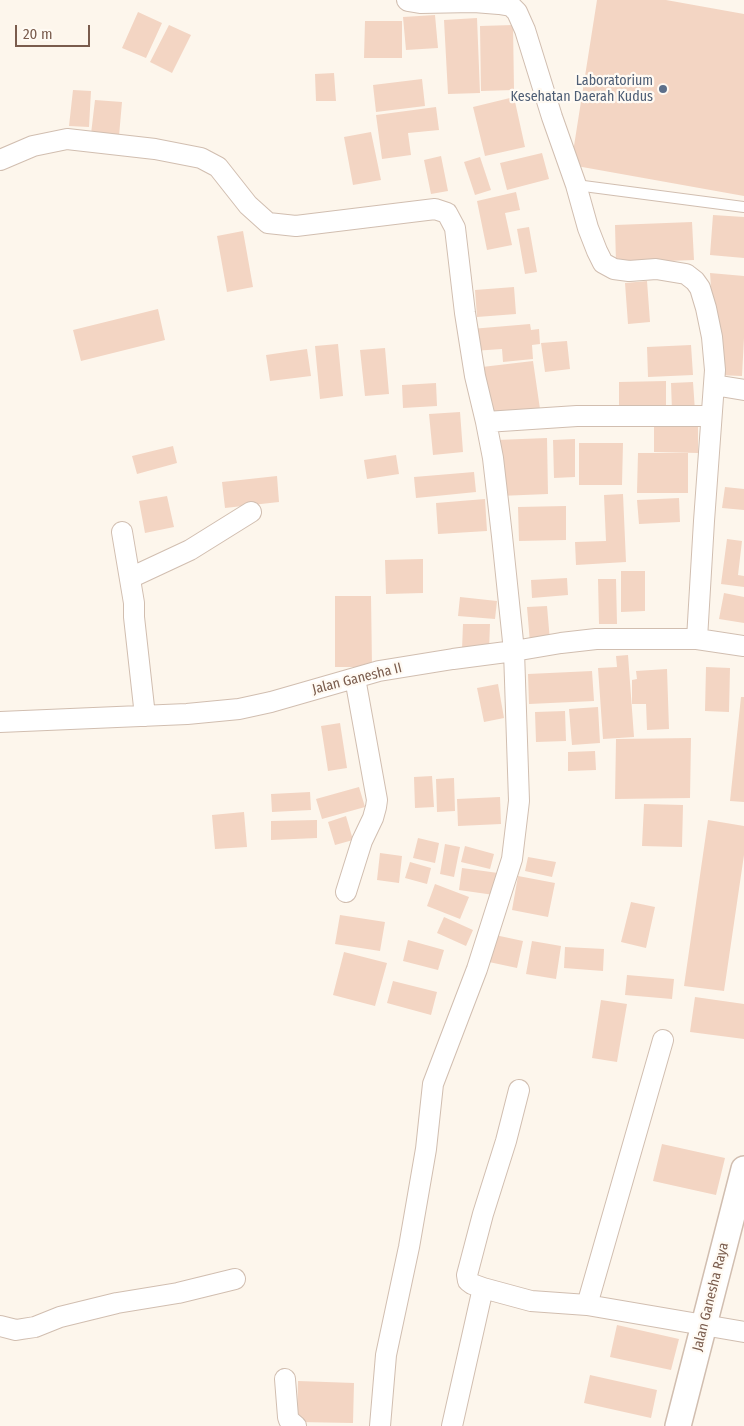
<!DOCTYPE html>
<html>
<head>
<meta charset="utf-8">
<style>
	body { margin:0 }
	#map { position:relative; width:744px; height:1426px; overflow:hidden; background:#fdf6ec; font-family:"Fira Sans Condensed",sans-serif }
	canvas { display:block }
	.scale { position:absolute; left:15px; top:25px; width:75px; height:22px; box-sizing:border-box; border:2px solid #7a5c4d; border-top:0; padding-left:6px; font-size:15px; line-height:18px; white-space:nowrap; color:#7a5c4d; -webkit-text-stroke:4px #fffaf3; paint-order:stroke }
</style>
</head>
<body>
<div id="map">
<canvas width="744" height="1426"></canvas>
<div class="scale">20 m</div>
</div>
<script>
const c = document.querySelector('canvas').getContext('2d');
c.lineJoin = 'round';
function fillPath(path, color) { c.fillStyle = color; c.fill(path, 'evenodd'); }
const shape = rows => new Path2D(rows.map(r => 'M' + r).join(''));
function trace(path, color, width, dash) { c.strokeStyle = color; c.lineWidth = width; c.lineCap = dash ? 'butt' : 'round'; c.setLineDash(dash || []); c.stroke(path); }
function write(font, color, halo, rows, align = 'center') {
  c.font = font + ' "Fira Sans Condensed",sans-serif'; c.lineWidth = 4.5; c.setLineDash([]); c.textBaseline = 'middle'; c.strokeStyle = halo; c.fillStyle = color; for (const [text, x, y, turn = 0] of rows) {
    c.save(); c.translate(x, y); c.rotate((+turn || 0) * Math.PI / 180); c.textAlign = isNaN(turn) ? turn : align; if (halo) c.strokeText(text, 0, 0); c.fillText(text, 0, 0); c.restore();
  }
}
const building = shape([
	[597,0,666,0,744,14,744,196,571,165],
	[138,12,162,23,146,58,122,48],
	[435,15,438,48,406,50,403,17],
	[477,18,480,93,448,94,444,20],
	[365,21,402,21,402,58,364,58],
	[169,25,191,35,172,73,150,62],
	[513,25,514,90,481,91,480,26],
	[334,73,336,101,316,101,315,74],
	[422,79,425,106,376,112,373,85],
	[73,90,91,91,89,127,69,126],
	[514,97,525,147,485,156,473,107],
	[95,100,122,102,119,136,91,134],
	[436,107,439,130,408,133,411,155,382,159,376,115],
	[371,132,381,180,353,185,344,137],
	[542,153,549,179,507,190,500,163],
	[441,156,448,191,431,194,424,160],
	[480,157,491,190,475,195,464,162],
	[516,192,520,210,505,213,512,245,487,250,477,201],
	[713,215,744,217,744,258,710,255],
	[692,222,694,260,616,263,615,225],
	[529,227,537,272,525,274,517,229],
	[243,231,253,287,227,292,217,236],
	[710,273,744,276,744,338,742,376,717,375],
	[647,281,650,322,628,324,625,283],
	[514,287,516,314,477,317,475,290],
	[158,309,165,340,81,361,73,330],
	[530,324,531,330,539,329,540,344,532,345,533,359,503,362,502,349,473,351,471,329],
	[567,341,570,369,545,372,541,343],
	[338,344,343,396,320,399,315,346],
	[691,345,693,375,648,377,647,347],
	[385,348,389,394,365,396,360,350],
	[307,349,311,376,270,381,266,355],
	[533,361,540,409,488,416,482,367],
	[666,381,666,414,619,415,619,382],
	[693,382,695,411,672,411,671,383],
	[436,383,437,406,403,408,402,385],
	[460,412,463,452,433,455,429,414],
	[654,427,698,427,698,453,654,452],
	[547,438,548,494,499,496,497,440],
	[575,439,575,477,554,478,553,440],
	[579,443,623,443,622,485,579,485],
	[173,446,177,463,137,474,132,456],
	[638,453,688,453,688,493,637,493],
	[396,455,399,474,367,479,364,460],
	[474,472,476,492,416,498,414,477],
	[277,476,279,502,225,508,222,482],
	[725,487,744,489,744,510,722,508],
	[623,494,626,562,576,565,575,542,606,541,604,495],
	[167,496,174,527,145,533,139,501],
	[679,498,680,522,639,524,637,500],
	[485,499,487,531,438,534,436,503],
	[566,506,566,540,519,541,518,507],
	[727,539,742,541,738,575,744,576,744,587,721,584],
	[423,559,423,593,386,594,385,560],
	[621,571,645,571,645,611,621,612],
	[567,578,568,595,532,598,531,580],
	[598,579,616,579,617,624,599,624],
	[724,593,744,597,744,623,719,619],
	[335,596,371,596,372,667,335,667],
	[460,597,497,601,495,619,458,616],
	[547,606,550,641,530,643,527,607],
	[463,624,490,624,489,651,462,650],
	[628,655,634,737,603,739,598,668,617,667,616,656],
	[706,667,730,668,729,712,705,711],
	[667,669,669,729,647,730,646,704,632,704,632,680,637,679,636,671],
	[592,671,594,701,529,704,528,674],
	[498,684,504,718,484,722,477,688],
	[741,697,744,697,744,802,730,801],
	[598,707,600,743,572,745,569,709],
	[565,711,566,741,536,742,535,712],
	[340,723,347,768,328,771,321,726],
	[691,738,690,798,615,799,616,739],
	[595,751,596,770,568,771,568,752],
	[432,776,434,807,415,808,414,777],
	[454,778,455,811,437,812,436,779],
	[359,787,365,807,322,819,316,799],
	[310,792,311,810,272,812,271,794],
	[500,797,501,824,458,826,457,799],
	[644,804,683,805,682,847,642,846],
	[244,812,247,847,215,849,212,815],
	[346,816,353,840,335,845,328,822],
	[317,820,317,838,271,840,271,821],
	[708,820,744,826,744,855,724,991,684,986],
	[418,838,439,843,435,863,413,858],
	[445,844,460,847,454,877,440,874],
	[465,846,494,854,490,869,461,862],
	[380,853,402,856,399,883,377,880],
	[528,857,556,862,552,877,525,871],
	[410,862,431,868,427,884,405,878],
	[462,868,498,873,494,895,459,890],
	[518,876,555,883,548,917,512,910],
	[435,884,469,897,460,919,427,906],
	[631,902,655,907,646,948,621,942],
	[340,915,385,922,380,951,335,944],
	[444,917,473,930,466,946,437,933],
	[495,935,523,941,517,968,489,962],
	[408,940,444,950,438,970,403,961],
	[532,941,561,946,556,979,526,974],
	[565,947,604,949,603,971,564,968],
	[344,952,387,963,375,1006,333,995],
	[627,975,674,979,672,999,625,995],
	[393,981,437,992,431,1015,387,1003],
	[695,997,744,1004,744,1039,690,1032],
	[601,1000,627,1004,617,1062,592,1058],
	[662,1144,725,1158,716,1195,653,1181],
	[617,1325,679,1339,671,1370,610,1357],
	[590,1375,657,1390,651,1418,584,1403],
	[298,1381,354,1383,353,1423,297,1422]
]);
const service = shape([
	[576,185,744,207]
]);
const minor = shape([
	[407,0,408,1,420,3,474,2,499,4,511,6,517,12,525,30,552,117,576,185,588,228,597,251,603,263,614,269,629,271,656,269,686,274,695,281,700,288,706,308,712,337,715,370,704,521,697,639],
	[0,160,33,146,67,139,155,149,201,158,218,167,248,205,268,223,296,226,435,209,447,213,455,228,465,313,475,376,486,422,493,458,502,536,514,651,519,801,512,859,477,969,433,1084,426,1149,409,1247,386,1355,380,1426],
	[714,385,744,390],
	[486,422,577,416,711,416],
	[122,532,134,603,134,617,145,716],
	[130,578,190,550,251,512],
	[0,722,187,714,239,709,271,702,379,671,453,659,514,651,561,643,596,639,697,639,744,646],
	[346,892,362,841,373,818,376,807,377,800,355,678],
	[519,1090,506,1141,483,1214,467,1275,468,1281,472,1284,483,1288,531,1301,587,1305,744,1332],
	[587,1305,663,1040],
	[0,1326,16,1330,22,1329,35,1327,60,1317,117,1303,178,1293,235,1279],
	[285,1379,288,1417,289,1420,296,1426],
	[452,1426,483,1288]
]);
const tertiary = shape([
	[678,1426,744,1169]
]);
const markers = [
	[663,89,5,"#5c6f8a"]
];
const serviceNames = [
	["Laboratorium",653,81],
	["Kesehatan Daerah Kudus",653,97]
];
const streetNames = [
	["Jalan Ganesha II",357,679,-14],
	["Jalan Ganesha Raya",711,1297,-76]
];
fillPath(building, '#f3d5c3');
trace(service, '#d1beb0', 12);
trace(minor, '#d1beb0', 22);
trace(tertiary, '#d1beb0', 28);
trace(service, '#fff', 10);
trace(minor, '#fff', 20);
trace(tertiary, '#fff', 25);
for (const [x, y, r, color] of markers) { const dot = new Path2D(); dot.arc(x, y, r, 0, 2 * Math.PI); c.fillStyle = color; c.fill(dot); trace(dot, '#fffaf3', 2); }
write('14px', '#4e5e75', '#fffaf3', serviceNames, 'right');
write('14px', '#7a5c4d', '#fffaf3', streetNames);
</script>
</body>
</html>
